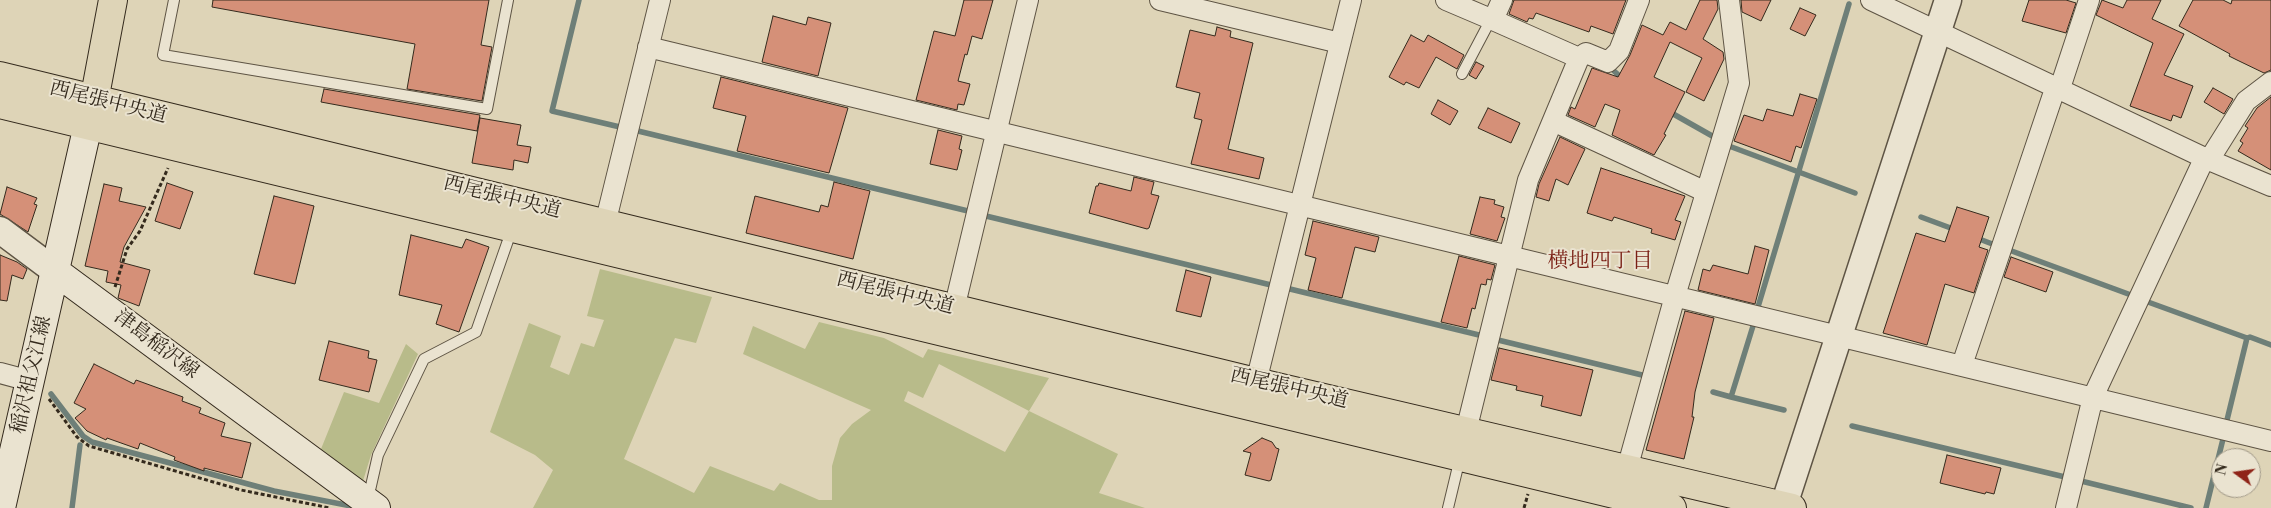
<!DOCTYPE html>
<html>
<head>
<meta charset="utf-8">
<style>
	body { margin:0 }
	#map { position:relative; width:2271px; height:508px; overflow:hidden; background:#ded4b7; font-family:"Libre Bodoni",serif }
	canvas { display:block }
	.north { position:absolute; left:2211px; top:448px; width:50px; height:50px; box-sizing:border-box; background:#eae3d0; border:1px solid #a19988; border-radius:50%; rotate:284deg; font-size:14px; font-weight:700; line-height:20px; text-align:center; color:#342a1d }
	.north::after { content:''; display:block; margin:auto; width:18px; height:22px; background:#8f2418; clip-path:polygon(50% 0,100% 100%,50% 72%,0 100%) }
</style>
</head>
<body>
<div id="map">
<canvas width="2271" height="508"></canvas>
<div class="north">N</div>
</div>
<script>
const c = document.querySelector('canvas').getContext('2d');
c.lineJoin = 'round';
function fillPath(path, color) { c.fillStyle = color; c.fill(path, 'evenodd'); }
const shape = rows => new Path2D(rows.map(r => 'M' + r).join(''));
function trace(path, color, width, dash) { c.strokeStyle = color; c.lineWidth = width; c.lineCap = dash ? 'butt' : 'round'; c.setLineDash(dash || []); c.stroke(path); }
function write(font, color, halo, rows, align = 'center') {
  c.font = font + ' "Libre Bodoni","Noto Serif JP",serif'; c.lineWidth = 4; c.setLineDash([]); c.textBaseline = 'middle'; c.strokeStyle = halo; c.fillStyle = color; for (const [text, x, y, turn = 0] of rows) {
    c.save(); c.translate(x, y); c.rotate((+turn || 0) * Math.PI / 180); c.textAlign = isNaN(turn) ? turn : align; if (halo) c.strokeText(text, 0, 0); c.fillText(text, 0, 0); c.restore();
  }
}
const green = shape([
	[600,269,712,297,696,343,675,338,624,459,694,493,710,466,774,491,780,483,819,500,832,500,832,466,840,438,852,424,871,410,743,354,753,326,805,349,819,322,884,338,923,358,928,349,1049,378,1029,411,1118,454,1099,493,1145,508,533,508,553,470,535,455,490,432,529,323,561,336,550,367,569,375,581,343,594,347,604,320,587,316],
	[939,364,1029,411,1005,452,904,401,908,391,923,398],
	[406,344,418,354,371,455,363,481,321,449,344,392,379,403]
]);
const stream = shape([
	[579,0,552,111,620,127],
	[1614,71,1624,80],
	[1668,111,1714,137],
	[638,131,968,211],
	[1729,146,1855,193],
	[986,216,1271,285],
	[1921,217,1956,230],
	[1974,237,1995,245],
	[2009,250,2131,295],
	[1290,289,1479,335],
	[2148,302,2247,338,2227,420],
	[1758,307,1849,4],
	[1753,326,1731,397,1784,410],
	[2247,338,2250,337,2271,345],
	[1498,340,1642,375],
	[1713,392,1731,397],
	[51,394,83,436,92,442,274,491,351,506],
	[1852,426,2065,477],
	[2081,481,2191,508],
	[72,508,80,445],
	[2206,508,2223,439]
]);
const building = shape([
	[213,0,489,0,481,45,492,47,482,101,407,89,415,44,212,7,213,0],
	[964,0,993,0,982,39,972,36,967,55,965,54,958,81,970,84,964,105,958,104,957,110,916,100,934,31,955,36,964,0],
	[1514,0,1626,0,1613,34,1591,26,1589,32,1536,13,1533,19,1529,18,1527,22,1509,14,1514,0],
	[1700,0,1717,0,1718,9,1703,39,1723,52,1724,59,1704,101,1686,92,1702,58,1670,42,1654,77,1685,92,1664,134,1666,135,1654,155,1612,135,1620,110,1605,104,1595,127,1568,115,1571,107,1575,109,1592,68,1618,77,1630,55,1642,25,1663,35,1670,22,1686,30,1700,0],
	[1741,0,1771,0,1761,21,1742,12,1741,0],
	[2029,0,2066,0,2076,3,2066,33,2022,21,2029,0],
	[2102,0,2123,8,2127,0,2161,0,2152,19,2184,34,2164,75,2193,86,2181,118,2173,115,2171,121,2130,106,2153,43,2096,15,2102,0],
	[2193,0,2223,0,2231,4,2232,0,2271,0,2271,70,2264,73,2237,60,2229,56,2230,54,2179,26,2193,0],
	[1800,8,1816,15,1805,36,1790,29,1800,8],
	[773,16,806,25,808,17,831,23,818,76,762,62,773,16],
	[1217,27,1231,31,1230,37,1253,43,1228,149,1264,158,1259,179,1191,164,1202,120,1194,118,1200,93,1176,87,1190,30,1215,36,1217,27],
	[1411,35,1424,42,1428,35,1464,55,1457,69,1436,57,1419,88,1406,82,1404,85,1389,77,1411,35],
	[1476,62,1484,66,1476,79,1469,75,1476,62],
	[721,77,848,108,829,173,737,151,746,116,713,108,721,77],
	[2213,88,2233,99,2224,114,2204,102,2213,88],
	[324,89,480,115,477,131,321,102,324,89],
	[1800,94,1817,99,1801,148,1796,146,1791,162,1734,141,1744,115,1763,121,1767,109,1793,116,1800,94],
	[2271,97,2271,170,2238,151,2243,143,2240,141,2248,128,2245,126,2257,108,2271,97],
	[1438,100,1458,111,1450,125,1431,114,1438,100],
	[1488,108,1520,123,1511,143,1478,128,1488,108],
	[480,118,521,125,517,145,531,147,528,163,514,160,513,170,472,163,480,118],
	[938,130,962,136,959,149,962,150,957,170,930,164,938,130],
	[1560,137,1585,149,1568,185,1556,179,1549,201,1536,197,1539,184,1560,137],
	[1601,168,1685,196,1675,220,1681,222,1675,240,1651,233,1652,229,1614,217,1612,221,1587,213,1601,168],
	[1134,177,1154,182,1151,194,1159,196,1149,228,1147,229,1089,213,1096,186,1098,186,1099,183,1131,191,1134,177],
	[834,182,870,191,853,259,746,233,755,196,819,212,821,205,828,207,834,182],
	[167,183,193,192,180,229,155,221,167,183],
	[104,184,122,188,119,201,146,207,124,247,120,262,150,270,139,306,118,298,121,285,106,282,108,271,85,266,104,184],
	[7,187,37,198,34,204,37,205,28,232,0,214,7,187],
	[274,196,314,206,295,284,254,274,274,196],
	[1480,197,1495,200,1494,204,1504,207,1501,217,1505,218,1497,241,1470,234,1480,197],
	[1957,207,1989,217,1979,247,1988,250,1974,293,1945,284,1927,345,1883,333,1916,233,1945,242,1957,207],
	[1313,221,1379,237,1375,252,1355,247,1342,298,1308,290,1316,258,1305,255,1313,221],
	[411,235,462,248,466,239,489,247,459,332,436,324,442,305,399,295,411,235],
	[1755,246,1769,250,1755,304,1698,290,1703,269,1710,271,1713,265,1748,274,1755,246],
	[0,255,17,262,27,269,23,279,12,275,7,301,0,300,0,255],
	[1459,256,1495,265,1491,280,1487,279,1486,285,1481,284,1475,309,1472,308,1467,328,1441,322,1459,256],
	[2011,257,2053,272,2046,292,2004,277,2011,257],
	[1186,270,1211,277,1201,317,1176,311,1186,270],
	[1685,311,1714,318,1695,392,1692,417,1694,417,1684,459,1646,450,1685,311],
	[329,341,369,351,368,358,377,360,369,392,319,380,329,341],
	[1499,348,1593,370,1581,416,1541,406,1543,396,1516,390,1517,386,1491,380,1499,348],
	[94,364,134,384,136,380,183,397,182,401,201,408,199,413,225,423,221,436,251,443,242,478,204,468,204,471,174,460,175,457,140,443,138,449,107,438,106,440,87,431,75,418,86,409,74,403,94,364],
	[1262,438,1272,442,1276,448,1279,449,1271,480,1269,481,1245,475,1251,453,1243,451,1262,438],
	[1947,455,2001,468,1994,494,1986,492,1985,494,1940,483,1947,455]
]);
const path = shape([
	[115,287,127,249,140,231,168,168],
	[49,399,77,437,89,446,241,490,330,508],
	[1524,508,1528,494]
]);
const service = shape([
	[174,0,163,55,487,109,508,0],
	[1462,74,1491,19],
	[368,499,378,455,424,359,476,332,512,229],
	[1448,508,1460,458]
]);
const minor = shape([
	[1160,0,1340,43],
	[1446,0,1493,20],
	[1871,0,2209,160,2271,186],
	[648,47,2271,441],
	[1579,58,1586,53,1608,62,1619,51,1639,0],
	[2060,88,2089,0],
	[1553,121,1706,192],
	[2209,160,2246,101,2271,82],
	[605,224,660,0],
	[954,309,1028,0],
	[1962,365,2056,86],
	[0,373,30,381],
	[1256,382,1351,0],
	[1466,431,1528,180,1579,58,1493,20,1502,0],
	[1627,469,1675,296,1739,83,1729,0],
	[2066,508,2093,397,2205,157]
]);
const tertiary = shape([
	[0,230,55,271],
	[1783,508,1948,0]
]);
const secondary = shape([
	[55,271,376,508],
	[1,508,88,125]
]);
const primary = shape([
	[0,76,1256,382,1792,508],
	[0,104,1672,508],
	[91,117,113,0]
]);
const streetNames = [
	["西尾張中央道",108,103,14],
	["西尾張中央道",502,198,14],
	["西尾張中央道",895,294,14],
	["津島稲沢線",156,345,37],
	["稲沢祖父江線",32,375,-77],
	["西尾張中央道",1289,389,13]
];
const neighbourhoodNames = [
	["横地四丁目",1600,262]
];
fillPath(green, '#b8bb8a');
trace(stream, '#6e7f78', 5.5);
fillPath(building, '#d59078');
trace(building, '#342a1d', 1);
trace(service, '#5e5444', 12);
trace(minor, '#5e5444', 22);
trace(tertiary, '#5e5444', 29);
trace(secondary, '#342a1d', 30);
trace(primary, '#342a1d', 30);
trace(path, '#342a1d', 3, [4, 2.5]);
trace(service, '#eae3d0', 10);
trace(minor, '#eae3d0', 20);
trace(tertiary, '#eae3d0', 26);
trace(secondary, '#eae3d0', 28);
trace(primary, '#ded4b7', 28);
write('20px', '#342a1d', '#eae3d0', streetNames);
write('21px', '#7a1f14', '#eae3d0', neighbourhoodNames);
</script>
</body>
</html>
